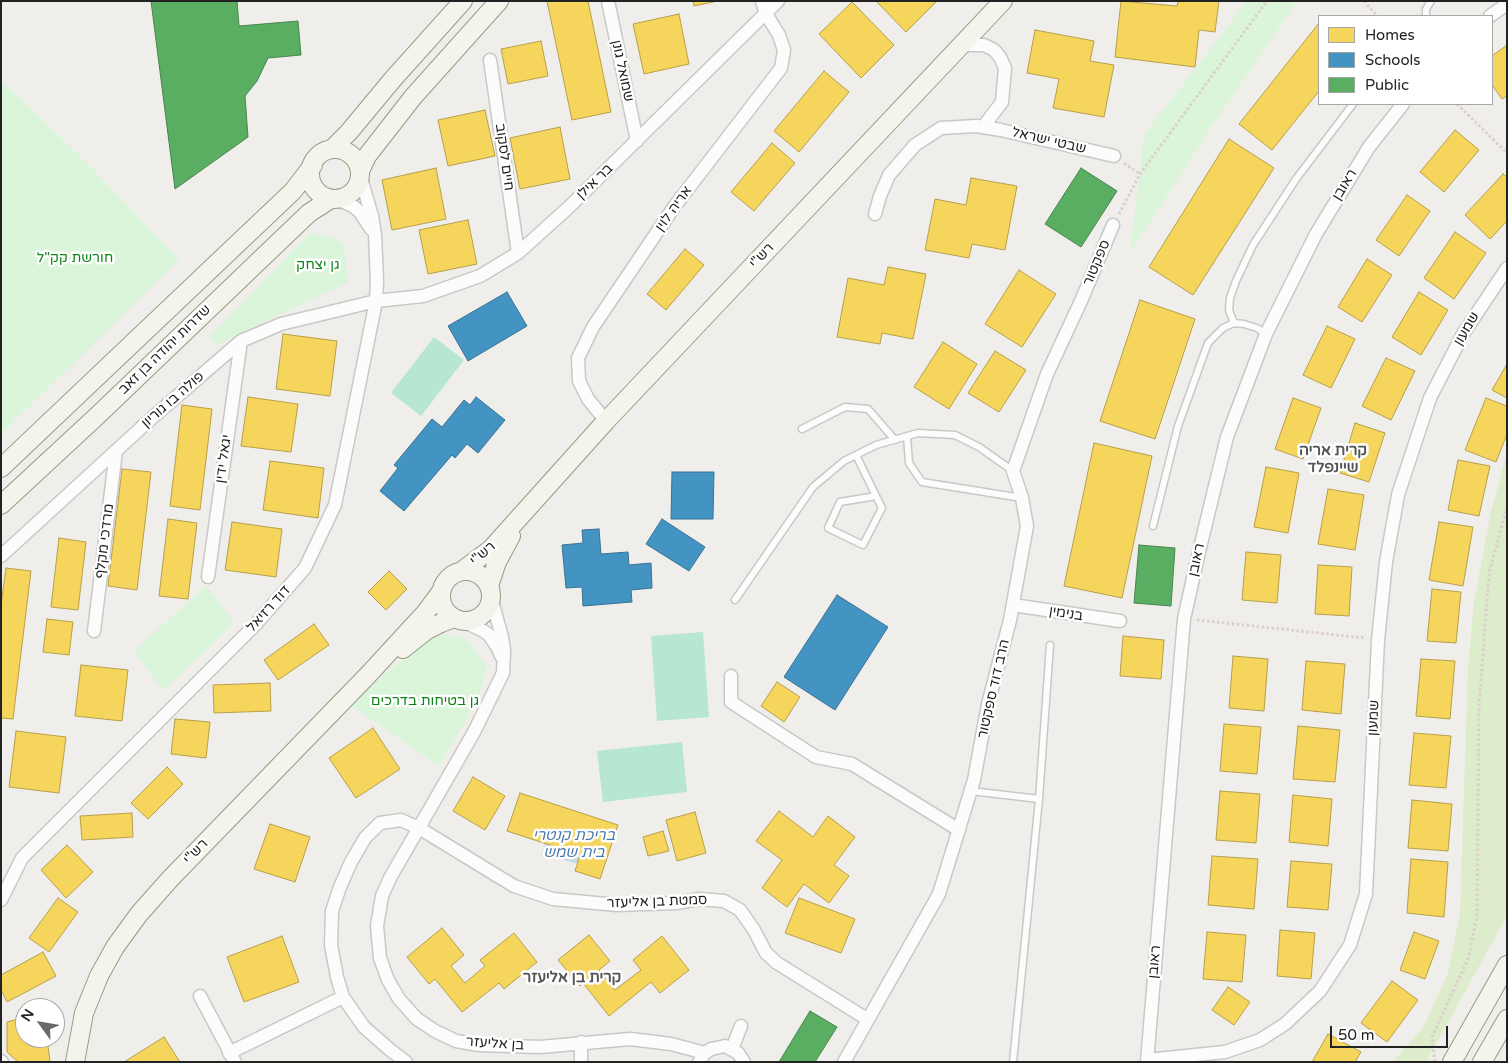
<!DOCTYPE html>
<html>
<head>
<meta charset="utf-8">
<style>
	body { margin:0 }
	#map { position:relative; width:1508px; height:1063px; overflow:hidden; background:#f0eeeb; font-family:"Varela Round",sans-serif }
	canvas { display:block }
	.frame { position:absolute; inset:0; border:2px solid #222; pointer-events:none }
	.legend { position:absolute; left:1318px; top:15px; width:175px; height:90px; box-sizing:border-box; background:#fff; border:1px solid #a7a7a7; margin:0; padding:6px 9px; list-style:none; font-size:15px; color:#222 }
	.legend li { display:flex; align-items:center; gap:10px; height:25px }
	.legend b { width:25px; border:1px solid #a7a7a7 }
	.north { position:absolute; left:15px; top:998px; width:50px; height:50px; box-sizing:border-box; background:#fff; border:1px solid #a7a7a7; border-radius:50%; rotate:302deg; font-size:14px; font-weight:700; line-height:20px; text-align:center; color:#222 }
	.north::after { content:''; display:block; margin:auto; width:18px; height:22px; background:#6a6968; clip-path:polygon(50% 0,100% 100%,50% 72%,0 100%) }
	.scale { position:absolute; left:1330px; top:1026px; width:118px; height:22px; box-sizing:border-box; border:2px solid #222; border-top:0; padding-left:6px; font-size:15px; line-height:18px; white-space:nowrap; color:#222; -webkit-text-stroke:4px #fff; paint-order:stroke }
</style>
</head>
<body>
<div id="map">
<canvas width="1508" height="1063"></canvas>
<div class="frame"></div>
<ul class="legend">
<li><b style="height:14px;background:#f6d55c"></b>Homes</li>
<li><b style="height:14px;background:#4393c3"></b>Schools</li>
<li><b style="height:14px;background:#5aae61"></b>Public</li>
</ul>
<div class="north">N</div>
<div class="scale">50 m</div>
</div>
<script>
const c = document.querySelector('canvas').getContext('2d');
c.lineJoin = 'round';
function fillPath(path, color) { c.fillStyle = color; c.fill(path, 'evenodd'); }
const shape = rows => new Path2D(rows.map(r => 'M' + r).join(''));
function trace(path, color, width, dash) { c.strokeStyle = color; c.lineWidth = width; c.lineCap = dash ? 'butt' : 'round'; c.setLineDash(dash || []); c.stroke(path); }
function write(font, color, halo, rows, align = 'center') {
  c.font = font + ' "Varela Round","Noto Sans Hebrew",sans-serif'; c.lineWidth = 5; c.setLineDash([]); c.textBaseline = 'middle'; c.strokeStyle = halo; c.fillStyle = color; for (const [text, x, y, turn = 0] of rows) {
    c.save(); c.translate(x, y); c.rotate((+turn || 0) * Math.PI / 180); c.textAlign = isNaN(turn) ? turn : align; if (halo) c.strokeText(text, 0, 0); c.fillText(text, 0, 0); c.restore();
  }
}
const grass = shape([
	[1507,452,1507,916,1426,1062,1393,1062,1424,1026,1448,973,1460,914,1468,667,1474,602,1491,512]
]);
const park = shape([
	[1247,1,1297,1,1208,132,1130,253,1144,135],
	[1,80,86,162,179,260,1,434],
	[310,233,336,238,344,246,348,282,216,345,210,336],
	[206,586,234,623,163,691,134,651],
	[435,634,465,637,487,667,478,700,439,766,349,704]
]);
const pitch = shape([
	[434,337,464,360,421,416,391,393],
	[703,632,709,717,657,721,651,636],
	[682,742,687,792,603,802,597,751]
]);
const water = shape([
	[551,821,596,832,588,866,542,855]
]);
const homes = shape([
	[547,1,588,1,611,112,572,120,547,1],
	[693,1,718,1,694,6,693,1],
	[876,1,937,1,906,32,876,1],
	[1121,1,1177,6,1178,1,1219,1,1215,32,1199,30,1195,67,1115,57,1121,1],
	[852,2,894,45,861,78,819,34,852,2],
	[679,14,689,64,644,74,633,24,679,14],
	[1319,23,1319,91,1272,150,1239,124,1319,23],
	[1035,30,1094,41,1090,61,1114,65,1104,117,1053,108,1059,79,1027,73,1035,30],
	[541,41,548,76,508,84,501,49,541,41],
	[1507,45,1507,96,1502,99,1492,85,1492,56,1507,45],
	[824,71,849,92,799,152,774,131,824,71],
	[485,110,495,156,448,166,438,120,485,110],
	[560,127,570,179,520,189,510,138,560,127],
	[1455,130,1479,150,1444,192,1420,172,1455,130],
	[1229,139,1274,168,1193,295,1149,267,1229,139],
	[772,143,795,163,754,211,731,192,772,143],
	[436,168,446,219,392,230,382,180,436,168],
	[1503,174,1507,177,1507,221,1490,239,1465,215,1503,174],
	[971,178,1017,186,1005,250,972,244,969,258,925,250,935,199,966,205,971,178],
	[1407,195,1430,211,1399,256,1376,240,1407,195],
	[468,220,477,264,428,274,419,230,468,220],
	[1455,232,1486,253,1454,299,1424,278,1455,232],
	[685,249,704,265,666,310,647,294,685,249],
	[1367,259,1392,275,1362,322,1338,307,1367,259],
	[888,267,926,274,913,339,882,333,880,344,837,337,848,278,884,285,888,267],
	[1019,270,1056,294,1022,347,985,324,1019,270],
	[1419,292,1448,310,1421,355,1392,337,1419,292],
	[1140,300,1195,319,1155,439,1100,421,1140,300],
	[1327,326,1355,339,1331,388,1303,375,1327,326],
	[283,334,337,341,330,396,276,389,283,334],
	[943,342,977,364,949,409,914,387,943,342],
	[995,351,1026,370,999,412,968,393,995,351],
	[1386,358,1415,371,1391,420,1362,406,1386,358],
	[1507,364,1507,398,1492,390,1507,364],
	[248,397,298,404,291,452,241,446,248,397],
	[1293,398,1321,408,1303,459,1275,449,1293,398],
	[1486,398,1507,406,1507,434,1496,462,1465,450,1486,398],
	[182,405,212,409,200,510,170,506,182,405],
	[1355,423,1385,433,1369,482,1340,473,1355,423],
	[1094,443,1152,456,1122,598,1064,586,1094,443],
	[1458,460,1490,466,1479,516,1448,510,1458,460],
	[270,461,324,468,318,518,263,510,270,461],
	[1266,467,1299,473,1288,533,1254,527,1266,467],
	[122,469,151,472,137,590,108,586,122,469],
	[1328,489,1364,495,1355,550,1318,544,1328,489],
	[168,519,197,523,188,599,159,596,168,519],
	[232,522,282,529,276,577,225,570,232,522],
	[1439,522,1473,527,1463,586,1429,580,1439,522],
	[59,538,86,542,78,610,51,607,59,538],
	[1246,552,1281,555,1277,603,1242,600,1246,552],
	[1318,565,1352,567,1349,616,1315,614,1318,565],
	[6,568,31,571,13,719,1,718,1,605,6,568],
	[389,571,407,589,386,610,368,592,389,571],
	[1432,589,1461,592,1456,643,1427,641,1432,589],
	[47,619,73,622,69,655,43,652,47,619],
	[314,624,329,645,278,680,264,660,314,624],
	[1123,636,1164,640,1161,679,1120,676,1123,636],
	[1233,656,1268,659,1264,711,1229,708,1233,656],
	[1421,659,1455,661,1450,719,1416,716,1421,659],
	[1306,661,1345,664,1341,714,1302,710,1306,661],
	[81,665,128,670,122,721,75,716,81,665],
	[777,682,800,697,784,722,761,706,777,682],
	[270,683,271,711,214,713,213,685,270,683],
	[175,719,210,722,206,758,171,754,175,719],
	[1224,724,1261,727,1257,774,1220,771,1224,724],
	[1298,726,1340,730,1335,782,1293,779,1298,726],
	[373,728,400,769,356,798,329,758,373,728],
	[16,731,66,737,59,793,9,787,16,731],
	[1414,733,1451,736,1446,788,1409,785,1414,733],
	[167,767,183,784,148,819,131,803,167,767],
	[473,777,505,796,485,830,453,811,473,777],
	[1220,791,1260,794,1256,843,1216,840,1220,791],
	[520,793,618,825,600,879,575,871,580,855,507,831,520,793],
	[1293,795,1332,799,1328,846,1289,842,1293,795],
	[1412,800,1452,804,1448,851,1408,848,1412,800],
	[779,811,813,837,828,816,855,837,834,865,849,876,829,903,804,884,787,907,762,888,782,860,756,841,779,811],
	[695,812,706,853,677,861,666,820,695,812],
	[132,813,133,837,82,840,80,816,132,813],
	[270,824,310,837,295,882,254,869,270,824],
	[663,831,669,851,648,856,643,837,663,831],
	[67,845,93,872,66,898,41,870,67,845],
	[1212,856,1258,859,1254,909,1208,905,1212,856],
	[1411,859,1448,862,1444,917,1407,913,1411,859],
	[1291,861,1332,864,1328,910,1287,907,1291,861],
	[58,898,78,912,49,952,29,938,58,898],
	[799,898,855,919,841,953,785,933,799,898],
	[442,928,464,955,451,966,465,983,485,966,480,960,514,933,537,962,504,989,499,983,462,1012,435,979,429,984,407,957,442,928],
	[1280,930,1315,933,1311,979,1277,976,1280,930],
	[1207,932,1246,935,1242,982,1203,979,1207,932],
	[1414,932,1439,941,1425,979,1400,970,1414,932],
	[589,935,610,961,599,970,615,990,641,970,633,960,662,936,689,970,660,993,651,982,609,1016,583,983,580,986,558,960,589,935],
	[282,936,299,982,244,1002,227,957,282,936],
	[43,952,56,976,7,1002,1,990,1,975,43,952],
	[1392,981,1418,1000,1387,1042,1361,1023,1392,981],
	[1228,987,1250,1002,1234,1025,1212,1010,1228,987],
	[25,1017,25,1038,47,1038,50,1062,18,1062,7,1052,7,1022,25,1017],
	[1328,1034,1361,1052,1355,1062,1312,1062,1328,1034],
	[164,1037,180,1062,124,1062,164,1037]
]);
const schools = shape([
	[507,292,527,326,468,361,448,326,507,292],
	[476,397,505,420,478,453,467,444,455,458,452,455,404,511,380,491,398,468,394,465,432,419,442,427,464,400,470,405,476,397],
	[672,472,714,472,713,519,671,519,672,472],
	[662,519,705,547,689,571,646,544,662,519],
	[599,529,601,554,628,552,629,565,651,563,652,588,631,590,632,602,583,606,582,587,566,588,562,545,583,543,582,530,599,529],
	[837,595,888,627,835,710,784,677,837,595]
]);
const public = shape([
	[151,1,237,1,239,26,298,21,301,55,268,58,257,81,245,96,248,137,175,189,151,1],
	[1081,168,1117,191,1081,247,1045,224,1081,168],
	[1139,545,1175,548,1171,606,1134,603,1139,545],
	[810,1011,837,1027,815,1062,779,1062,810,1011]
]);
const path = shape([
	[1364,1,1377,16],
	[1457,104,1507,153],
	[1124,163,1140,174],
	[1119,214,1140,174,1267,1],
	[1197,620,1365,638],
	[1435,1062,1432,1037,1468,959,1477,916,1479,707,1489,573,1507,507]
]);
const lane = shape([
	[1426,16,1426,9,1431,1],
	[1234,323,1229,310,1230,298,1236,281,1253,245,1296,179,1353,104],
	[802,429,845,407,868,409,895,440],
	[907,436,909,463,922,482,1022,498],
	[856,455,876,496,882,508,863,545,828,528,840,502,876,496],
	[1153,526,1178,426,1208,343,1223,328,1234,323,1244,324,1257,328,1266,334],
	[735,600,813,487,844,461,876,445,918,433,955,435,979,447,1013,471],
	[971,791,1039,799],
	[1013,1062,1039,799,1050,645]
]);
const street = shape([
	[608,1,637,141],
	[1490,16,1507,4],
	[962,45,984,45,994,50,1000,57,1005,68,1002,102,983,127],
	[490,60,518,253],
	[336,199,353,206,360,212,371,229],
	[875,214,880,196,889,175,915,145,941,128,976,126,1001,130,1114,156],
	[606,421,588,399,579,381,578,358,593,327,674,207,781,68,784,50,779,35,766,14,762,1],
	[1,556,153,417,241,341,281,324,376,301,423,296,480,276,518,253,568,208,778,1],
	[208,577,241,341],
	[491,597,502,637,504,650,503,673,474,732,390,878,382,896,377,926,380,958,388,980,399,999,417,1019,435,1031,456,1041,479,1045,540,1047,630,1039,671,1044,705,1053],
	[1013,605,1120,621],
	[462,621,482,630,489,635,498,648,501,656],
	[94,631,116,451],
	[731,676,731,702,816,757,852,764,959,830],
	[1,900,22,858,255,625,305,568,335,505,376,301,377,281,375,235,372,216,360,175],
	[200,996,235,1062],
	[732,1049,741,1026],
	[229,1053,343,997],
	[1147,1060,1225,1052,1260,1040,1285,1024,1320,991,1350,945,1366,894,1378,640,1386,562,1398,495,1430,398,1463,334,1507,268],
	[1,1061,2,1062],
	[406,1062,389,1049,364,1027,343,997,337,977,331,945,332,911,340,887,351,862,365,838,380,823,401,820,419,828,514,886,553,899,617,905,676,903,699,899,724,901,740,910,754,930,766,953,777,963,867,1019],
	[581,1062,581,1042],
	[699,1062,705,1053,711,1049,725,1046,738,1053,744,1062],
	[844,1062,939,894,974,780,988,704,1010,620,1027,526,1022,498,1013,471,1047,374,1081,301,1113,225],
	[1147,1062,1184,619,1198,556,1227,437,1266,334,1316,234,1369,147,1403,104]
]);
const secondary = shape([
	[332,149,349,132,393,79,463,1],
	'310 174a25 25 0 1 1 50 0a25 25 0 1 1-50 0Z',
	[360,171,367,156,413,97,499,1],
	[1,468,293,191,313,165],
	[1,505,97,416,309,213,331,199],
	[463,570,491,549,606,421,1003,1],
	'441 596a25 25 0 1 1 50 0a25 25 0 1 1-50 0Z',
	[489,586,497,562,511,536],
	[403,649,427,630,441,623,454,618],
	[75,1062,84,1013,99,976,115,947,139,914,170,879,368,675,426,612,440,593],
	[1452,1062,1507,965],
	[1482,1062,1507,1019]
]);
const streetNames = [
	["שמואל גונן",622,71,78],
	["שבטי ישראל",1049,141,13],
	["חיים לסקוב",504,157,82],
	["בר אילן",595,182,-44],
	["ראובן",1345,185,-58],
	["אריה לוין",674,209,-54],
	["רש\"י",762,256,-47],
	["ספקטור",1097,263,-67],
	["שמעון",1467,329,-59],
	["שדרות יהודה בן זאב",165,350,-44],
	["פולה בו גוריון",173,400,-41],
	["יגאל ידין",224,459,-82],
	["מרדכי מקלף",105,541,-83],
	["רש\"י",483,554,-40],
	["ראובן",1197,560,-77],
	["דוד רזיאל",269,609,-48],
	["בנימין",1066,614,9],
	["הרב דוד ספקטור",994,689,-77],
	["שמעון",1374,718,-87],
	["רש\"י",196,852,-46],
	["סמטת בן אליעזר",657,902,-2],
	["ראובן",1155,962,-85],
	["בן אליעזר",495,1044,4]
];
const parkNames = [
	["חורשת קק\"ל",75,258],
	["גן יצחק",318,265],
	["גן בטיחות בדרכים",425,701]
];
const neighbourhoodNames = [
	["קרית אריה",1333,451],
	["שיינפלד",1333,468],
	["קרית בן אליעזר",572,978]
];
const waterNames = [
	["בריכת קנטרי",574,836],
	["בית שמש",574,853]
];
fillPath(grass, '#ddeccb');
fillPath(park, '#daf5da');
fillPath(pitch, '#b7e6d2');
fillPath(water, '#bfdbe3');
fillPath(homes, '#f6d55c');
trace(homes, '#b69f4b', 1);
fillPath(schools, '#4393c3');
trace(schools, '#397193', 1);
fillPath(public, '#5aae61');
trace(public, '#49844e', 1);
trace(lane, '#c9c8c7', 9);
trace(street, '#c9c8c7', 15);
trace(secondary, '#999a82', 20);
trace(path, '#dccecd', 3, [2.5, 2.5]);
trace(lane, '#fdfcfc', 6);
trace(street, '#fdfcfc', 12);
trace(secondary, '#f4f4ed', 18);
write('14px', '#222', '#fff', streetNames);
write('14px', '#0c8416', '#fff', parkNames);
write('bold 15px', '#555', '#fff', neighbourhoodNames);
write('italic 15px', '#4a7aab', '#fff', waterNames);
</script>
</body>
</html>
